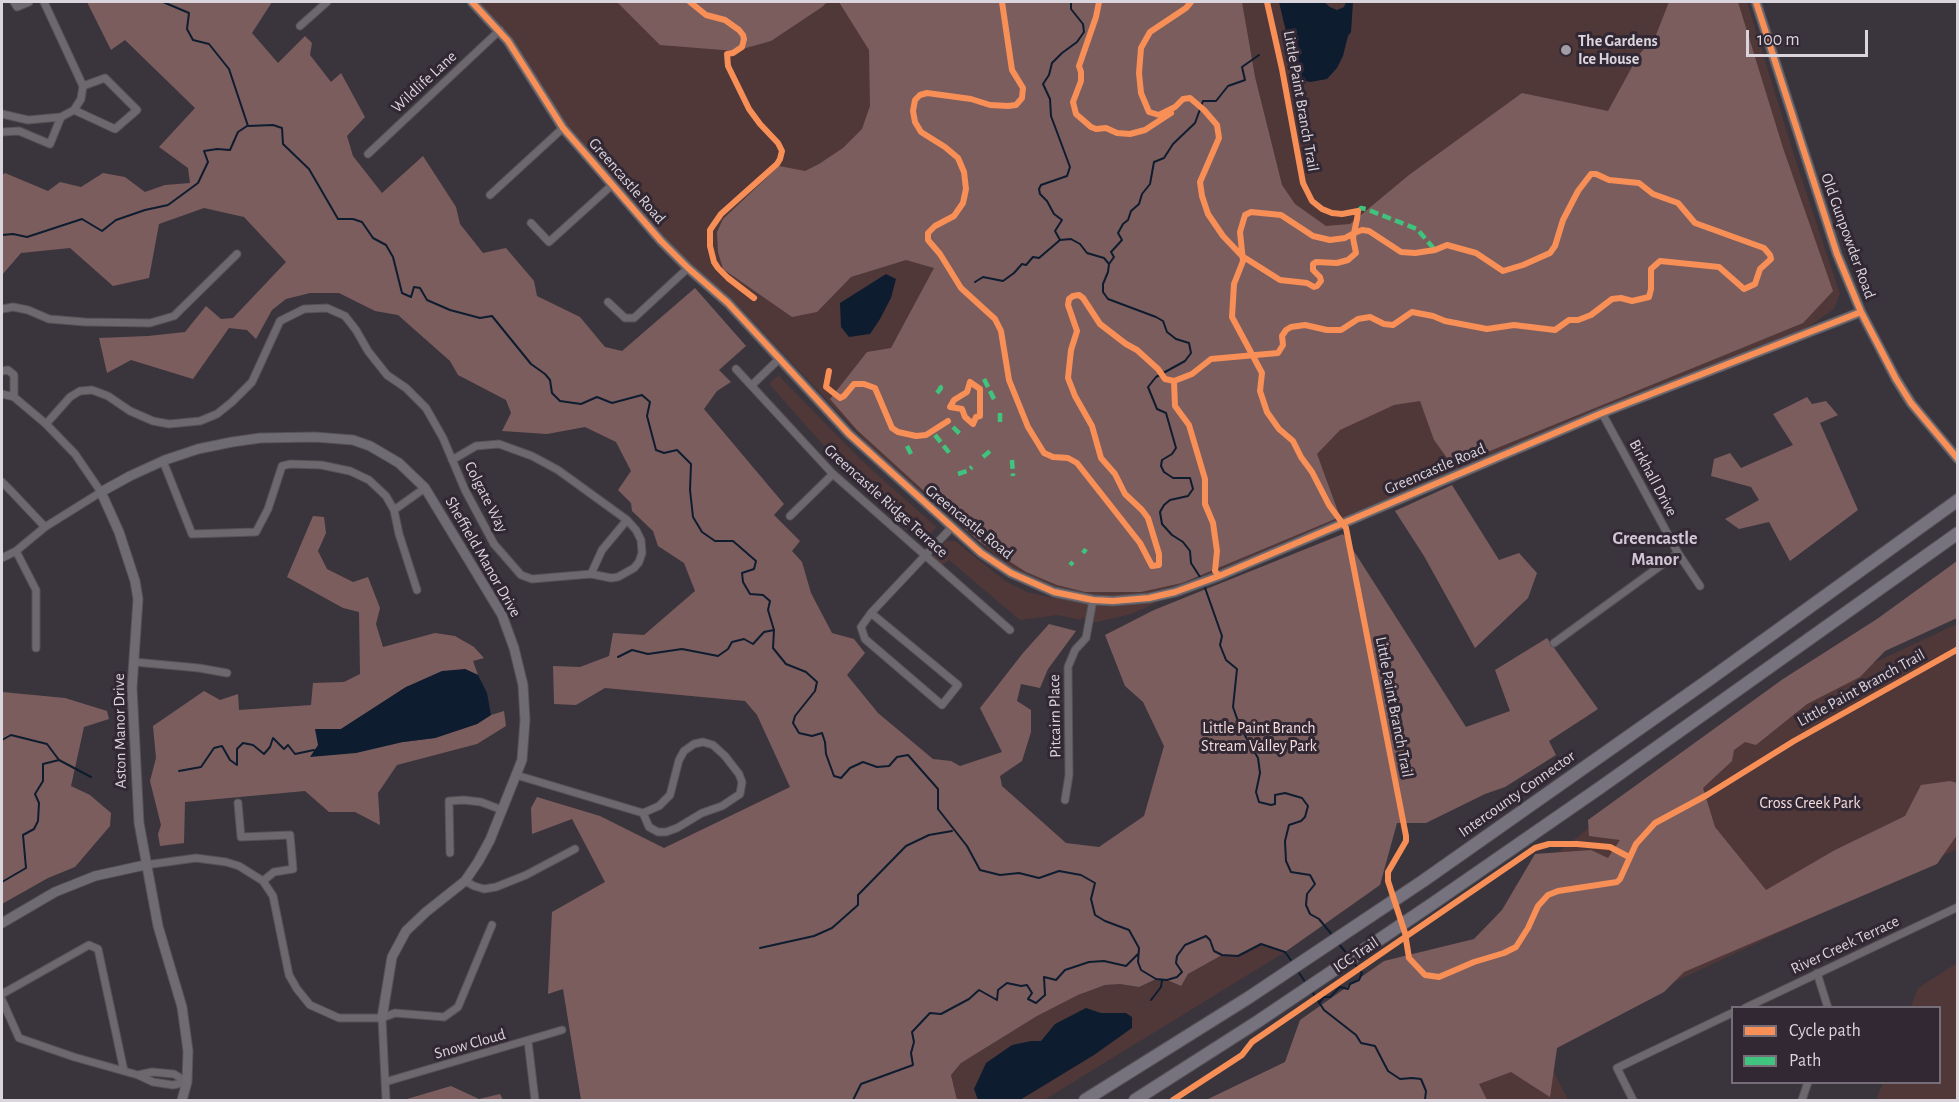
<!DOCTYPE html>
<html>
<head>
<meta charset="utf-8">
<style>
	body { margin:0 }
	#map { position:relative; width:1959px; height:1102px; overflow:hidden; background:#3a353c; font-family:"Alegreya Sans",sans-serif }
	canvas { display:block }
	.frame { position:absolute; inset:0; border:3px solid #dad4dc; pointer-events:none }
	.legend { position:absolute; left:1731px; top:1006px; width:210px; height:78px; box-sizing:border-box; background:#312834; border:2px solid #756d77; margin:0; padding:8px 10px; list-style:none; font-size:18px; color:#dad4dc }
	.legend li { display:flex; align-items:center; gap:12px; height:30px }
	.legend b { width:30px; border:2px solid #756d77 }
	.scale { position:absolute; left:1746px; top:30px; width:122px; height:27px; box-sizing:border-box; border:3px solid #dad4dc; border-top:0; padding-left:8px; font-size:18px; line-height:21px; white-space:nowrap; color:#dad4dc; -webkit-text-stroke:4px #312834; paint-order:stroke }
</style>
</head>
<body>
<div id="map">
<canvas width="1959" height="1102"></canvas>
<div class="frame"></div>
<ul class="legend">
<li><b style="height:8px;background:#f78f57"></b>Cycle path</li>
<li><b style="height:8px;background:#40c37c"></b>Path</li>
</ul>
<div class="scale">100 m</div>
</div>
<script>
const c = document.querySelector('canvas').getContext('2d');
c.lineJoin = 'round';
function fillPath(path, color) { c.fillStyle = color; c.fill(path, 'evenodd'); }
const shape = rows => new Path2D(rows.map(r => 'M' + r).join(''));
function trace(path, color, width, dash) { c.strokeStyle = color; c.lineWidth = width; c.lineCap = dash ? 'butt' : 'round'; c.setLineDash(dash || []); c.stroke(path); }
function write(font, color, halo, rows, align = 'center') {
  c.font = font + ' "Alegreya Sans",sans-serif'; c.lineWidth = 6; c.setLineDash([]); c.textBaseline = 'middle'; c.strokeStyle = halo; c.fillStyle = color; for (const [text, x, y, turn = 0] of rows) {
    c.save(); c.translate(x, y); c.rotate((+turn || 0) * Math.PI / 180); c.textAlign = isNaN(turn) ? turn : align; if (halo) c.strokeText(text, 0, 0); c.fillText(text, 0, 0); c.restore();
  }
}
const green = shape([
	[475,2,1747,2,1798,168,1840,294,1834,309,1797,335,1210,579,1131,614,1097,622,1085,622,1085,619,1082,617,1081,620,1058,615,1020,620,949,560,942,565,933,556,946,541,955,541,1005,581,1027,592,1056,599,1007,566,871,447,734,301,681,255,564,128],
	[779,376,859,458,936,527,926,540,842,466,769,384,775,378],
	[1957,624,1957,849,1540,1045,1568,1100,1248,1100,1527,910,1514,887,1655,776,1831,683],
	[1261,944,1285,952,1044,1100,957,1100,951,1075,961,1063,1037,1016,1078,995,1105,985,1120,984,1139,987,1156,979,1167,980,1180,986,1188,974,1222,955,1238,956],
	[1957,963,1957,1100,1876,1100,1883,1083,1940,1082,1940,1008,1911,1007,1918,988]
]);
const forest = shape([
	[87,2,272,2,252,33,278,63,305,36,312,43,310,55,331,82,341,73,365,117,347,136,353,156,382,193,423,156,456,207,460,224,483,253,506,248,534,281,537,296,580,317,605,347,622,351,695,288,746,346,719,370,731,382,717,391,704,409,784,504,774,515,800,541,792,551,802,562,811,593,832,633,854,639,865,653,847,675,878,713,933,759,951,761,960,766,1002,752,980,708,1023,653,1049,624,1076,631,1048,669,1040,688,1021,684,1017,701,1031,710,1031,732,1022,761,1000,776,1002,786,1066,843,1099,847,1144,816,1164,746,1143,702,1125,686,1105,635,1154,610,1343,534,1466,727,1510,711,1495,670,1547,638,1598,709,1549,741,1556,755,1505,787,1485,794,1426,823,1397,823,1380,885,1285,952,1261,944,1238,956,1222,955,1188,974,1181,986,1167,980,1156,979,1139,987,1120,984,1105,985,1078,995,1037,1016,961,1063,951,1075,957,1100,581,1100,563,989,548,994,552,912,605,882,572,819,532,834,531,808,537,797,600,816,664,848,790,787,757,715,745,701,605,688,576,705,554,704,553,666,580,667,609,656,613,633,644,635,695,591,684,563,658,546,653,531,632,511,631,503,618,490,631,471,616,442,585,427,547,434,502,431,511,413,506,400,458,375,450,361,398,315,375,311,339,293,310,293,286,299,272,310,256,339,247,330,229,328,193,379,131,360,107,373,99,338,148,336,185,332,206,306,221,319,233,318,286,262,244,217,204,208,159,224,149,278,113,286,70,248,21,253,2,275,2,175,5,173,48,191,60,182,81,187,103,173,125,177,145,192,165,185,190,183,188,168,159,147,195,108,125,40,111,50],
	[617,2,827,2,822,7,771,41,735,51,660,45],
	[839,2,1242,2,1255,77,1282,185,1295,204,1326,226,1350,224,1409,175,1522,93,1608,111,1638,56,1656,35,1669,2,1738,2,1783,148,1833,291,1803,323,1453,466,1434,440,1420,401,1394,405,1340,430,1317,454,1340,517,1182,583,1141,592,1085,592,1057,585,1026,572,980,542,857,430,830,399,867,352,891,348,934,268,906,260,851,277,817,312,792,317,723,269,718,252,717,232,723,219,779,166,805,171,819,164,843,148,862,129,870,106,869,50],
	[1807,397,1812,404,1826,401,1838,415,1820,423,1858,510,1790,561,1769,522,1739,529,1725,519,1759,500,1751,487,1711,476,1714,459,1730,453,1741,468,1793,445,1773,414],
	[1452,485,1499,560,1519,553,1537,573,1528,598,1475,648,1424,556,1395,511],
	[313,516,324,517,326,533,318,551,327,569,353,582,368,577,380,608,376,624,383,647,435,633,455,636,474,647,484,658,473,661,478,675,465,669,406,687,341,729,315,729,403,742,435,738,477,724,491,715,504,711,506,726,477,744,397,765,378,793,380,825,355,812,329,812,305,791,185,802,184,843,160,846,158,834,161,825,150,781,156,758,153,726,204,691,220,700,238,694,239,710,311,705,313,683,344,682,360,674,359,612,343,608,287,577],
	[1957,561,1957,618,1885,651,1860,677,1807,704,1756,745,1745,742,1734,750,1732,761,1703,788,1715,827,1766,890,1835,850,1905,816,1921,785,1950,781,1957,783,1957,835,1937,864,1684,972,1664,992,1557,1048,1550,1097,1511,1072,1479,1084,1487,1100,1206,1100,1285,1062,1300,1020,1384,961,1474,939,1502,910,1535,854,1591,850,1608,858,1620,840,1589,836,1588,820,1783,679,1877,619],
	[2,692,65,698,107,711,109,719,84,727,71,786,90,795,111,813,110,826,75,867,48,878,2,904],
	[451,1086,479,1099,500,1094,503,1100,406,1100,407,1099]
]);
const water = shape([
	[1279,2,1324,2,1330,7,1337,10,1344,7,1346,2,1353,2,1351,32,1348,36,1343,56,1337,68,1327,79,1310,82,1302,80,1299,84,1297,81,1296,74,1293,72,1293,49,1287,36],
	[886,274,896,279,891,298,880,319,870,334,849,337,841,327,840,303],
	[465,669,478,675,487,693,491,715,477,724,435,738,403,742,356,753,310,757,318,745,315,729,341,729,406,687,442,671],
	[1086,1008,1101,1013,1126,1013,1132,1017,1132,1028,1094,1055,1020,1100,978,1100,974,1089,986,1063,1012,1045,1031,1041,1041,1041,1055,1024]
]);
const stream = shape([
	[163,2,189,13,187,29,193,40,209,44,229,69,248,126,273,125,282,128,283,144,309,169,338,219,353,219,362,222,373,238,386,245,393,257,402,293,411,297,414,287,420,288,427,300,450,310,480,318,492,316,531,364,545,374,550,380,552,393,560,401,581,404,597,397,612,403,642,395,650,402,647,416,656,450,664,453,677,450,691,464,690,490,693,517,702,532,715,541,733,541,756,561,754,569,742,573,743,582,750,594,763,595,770,601,768,610,774,630,773,648,786,664,806,672,817,682,815,691,795,716,793,723,799,733,812,736,822,733,825,742,826,754,834,776,841,778,850,768,863,762,877,767,889,766,897,757,908,755,938,789,938,809,967,846,980,870,1000,875,1019,873,1039,878,1059,871,1081,875,1095,883,1091,899,1095,915,1105,921,1129,930,1139,948,1138,962,1141,970,1156,979,1167,980,1177,977,1182,972,1176,963,1177,956,1185,945,1206,936,1210,940,1214,951,1222,955,1238,956,1261,944,1285,952,1293,963],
	[1071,2,1071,9,1083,24,1084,32,1077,42,1062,53,1052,63,1049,75,1043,84,1050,99,1051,116,1070,167,1067,176,1041,185,1039,189,1040,194,1047,201,1054,214,1062,220,1055,231,1060,240,1071,239,1080,244,1087,253,1104,258,1109,264,1108,272,1103,284,1103,292,1108,299,1156,317,1163,321,1167,332,1176,339,1189,343,1191,353,1185,361,1156,377,1148,387,1157,409,1166,413,1176,448,1172,454,1162,460,1161,466,1164,472,1173,478,1190,478,1193,489,1188,496,1170,500,1164,505,1160,512,1162,524,1172,535,1183,542,1190,551,1191,563,1202,580],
	[2,235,13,234,27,237,82,219,102,231,116,220,145,210,168,205,198,183,208,162,204,151,217,149,230,150,238,132,247,126],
	[1109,264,1114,257,1111,252,1122,240,1118,233,1123,224,1128,220,1131,211,1139,204,1142,194,1150,184,1154,162,1164,158,1173,144,1195,123,1203,101,1216,101,1228,86,1245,80,1242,67,1259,55],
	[975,282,983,277,1003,281,1014,273,1022,264,1026,265,1033,257,1039,258,1060,240],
	[1204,585,1222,636,1220,645,1226,660,1237,669,1233,707,1240,727,1258,758,1260,773,1256,792,1259,802,1271,805,1275,804,1275,795,1285,793,1302,798,1308,806,1305,817,1301,821,1289,825,1285,841,1286,861,1291,872,1310,875,1315,884,1307,894,1306,905,1310,914,1319,919,1333,936],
	[618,657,632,650,648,654,682,649,718,656,728,649,732,642,744,639,753,644,764,632,774,630],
	[2,740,11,735,47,744,59,760,91,777],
	[179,771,201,767,214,748,222,746,230,760,237,765,237,749,243,743,253,745,264,754,270,747,273,738,284,749,288,745,295,754,314,750],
	[2,882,26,868,23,835,34,829,38,821,39,803,35,794,43,781,43,764,59,760],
	[1338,943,1348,955],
	[760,948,814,936,832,928,858,905,858,895,906,846,929,835,952,831],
	[1297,970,1306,983],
	[1311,990,1324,1010,1356,1035,1361,1043,1375,1046,1388,1071,1400,1079,1412,1078,1421,1079,1426,1091,1425,1100],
	[1151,1000,1161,987,1162,980],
	[1319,1003,1324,997,1330,997,1340,987,1348,989,1350,984,1359,980,1362,973,1353,962],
	[853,1100,861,1084,913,1065,911,1053,914,1042,912,1032,930,1013,941,1014,969,999,979,990,997,1000,998,990,1007,983,1021,986,1027,985,1032,993,1028,999,1036,1003,1045,995,1044,977,1056,980,1065,970,1089,962,1104,961,1126,966,1138,954]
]);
const street = shape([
	[14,2,17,7,29,2],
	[44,2,83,86,105,78,137,110,115,129,74,110],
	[300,26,327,2],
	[2,114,28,120,61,117,74,110,81,99,83,86],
	[2,132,19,131,50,144,61,117],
	[368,154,500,30],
	[490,195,563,128],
	[531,223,549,242,612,185],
	[608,302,625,318,634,318,688,268],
	[2,309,13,307,28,310,49,319,85,322,150,323,174,316,237,254],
	[736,369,833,474,1010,630],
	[2,371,8,370,14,375,14,397],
	[752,385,779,359],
	[2,394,14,397,46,424,75,454,101,492,45,527,16,551,2,558],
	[1602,413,1678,553,1700,586],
	[46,424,70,397,80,391,92,390,108,396,130,411,153,421,169,424,200,421,217,414,232,402,252,382,280,321,304,309,327,308,345,316,356,330,368,351,387,375,406,388,426,408,443,438,465,490,494,544,521,575,532,579,591,574,602,550,627,520],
	[452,460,476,446,499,444,532,456,558,470,627,520,636,530,641,540,642,553,639,562,634,568,618,577,611,578,591,574],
	[163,461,192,534,256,532,268,509,282,466,290,464,321,465,350,471,369,480,386,496,394,510,399,534,417,590],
	[2,482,12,492,45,527],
	[394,510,425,488],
	[790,516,833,474],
	[16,551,36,590,36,648],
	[871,613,861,627,865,639,942,705,958,685,871,613,952,527],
	[1554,643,1678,553],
	[134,662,199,668,227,673],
	[703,742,713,745,725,756,739,774,742,782,740,794,722,806,702,813,677,828,666,832,658,832,649,827,643,813,659,806,670,795,679,760,684,751,694,744,703,742],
	[516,775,643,813],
	[1065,800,1069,775,1068,667,1075,650,1086,638,1093,600],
	[238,803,241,837,290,835,293,869,274,872,263,881],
	[450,853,449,801,464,800,481,802,502,810],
	[145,865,196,858,226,862,239,866,263,881,273,896,289,975,297,989,310,1005,339,1018,382,1018,395,1013,444,1017,458,1007,492,925],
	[465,881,474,886,484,889,496,887,526,875,575,849],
	[1817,973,1828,1008],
	[2,994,89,945,98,949,124,1071],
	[2,1000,19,1038,74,1057,138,1075,153,1082,173,1085,187,1082],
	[1745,1008,1958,907],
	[382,1018,386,1100],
	[528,1041,535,1100],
	[138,1075,152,1072,174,1074,187,1082],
	[385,1082,562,1030],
	[1633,1100,1617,1068,1732,1013],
	[1802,1100,1808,1082]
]);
const secondary = shape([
	[472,2,508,41,563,128,661,241,688,268,728,303,849,434,981,553,1011,573,1054,592,1093,600,1113,601,1149,598,1175,592,1219,576,1602,413,1861,312],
	[1756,2,1837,254,1861,312,1896,379,1911,403,1958,459],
	[2,923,55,892,95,876,145,865],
	[182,1100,187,1082,188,1051,182,1007,158,926,139,823,132,688,138,599,135,581,119,532,101,492,130,476,165,460,198,449,232,442,260,438,315,437,353,440,370,446,399,463,425,488,502,615,514,648,523,685,525,720,522,760,490,840,478,862,465,881,426,912,406,931,392,957,382,1018]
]);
const highway = shape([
	[1085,1100,1248,998,1423,881,1710,679,1958,500],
	[1135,1100,1257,1022,1432,904,1601,787,1958,533]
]);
const quiet = shape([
	[1358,211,1361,208,1366,209,1417,229,1435,250],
	[984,379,996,403],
	[937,393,941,388,939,385],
	[1000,422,1000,413],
	[953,427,961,435],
	[935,435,951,455],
	[907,446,912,456],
	[983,457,990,451],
	[1012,460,1013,476],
	[958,474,967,471,972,467],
	[1083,553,1086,549],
	[1070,565,1073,562]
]);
const cycleway = shape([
	[472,2,508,41,563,128,661,241,688,268,728,303,849,434,981,553,1011,573,1054,592,1093,600,1113,601,1149,598,1175,592,1219,576,1602,413,1861,312],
	[690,2,706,15,725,20,739,30,743,35,744,39,742,47,733,53,727,54,728,66,749,109,760,124,778,143,782,151,780,159,777,164,721,214,710,230,710,246,714,262,718,268,728,278,754,298],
	[1002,2,1012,70,1023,88,1022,98,1016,105,1008,106,990,105,971,99,927,93,920,95,915,100,913,111,915,122,921,132,945,147,958,158,964,172,966,189,963,203,954,216,935,226,928,233,928,240,940,254,961,288,995,319,1001,331,1009,380,1028,427,1044,453,1053,457,1068,458,1077,463,1140,543,1152,566,1159,565,1159,554,1148,518,1142,510,1125,494,1115,474,1101,458,1092,426,1075,396,1068,378,1071,350,1077,331,1068,305,1069,299,1073,296,1079,295,1083,298,1100,324,1126,344,1137,350,1158,369,1165,379,1174,381],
	[1099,2,1096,17,1079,66,1081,72,1081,81,1073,102,1076,114,1091,127,1096,129,1106,128,1117,133,1130,134,1145,130,1171,113],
	[1191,2,1186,8,1150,32,1141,48,1139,73,1141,93,1149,112,1159,115,1175,107,1183,99,1190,98,1204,110,1217,125,1219,138,1200,182,1202,196,1208,214,1223,236,1242,256,1280,280,1307,283,1314,287,1317,286,1321,281,1320,277,1313,270,1313,264,1316,262,1337,263,1348,260,1356,253,1353,238,1354,233,1362,230,1369,231,1401,252,1415,253,1435,250,1447,245,1476,253,1503,271,1523,265,1550,253,1555,246,1563,220,1578,191,1591,174,1596,174,1609,180,1639,183,1653,194,1678,203,1695,223,1764,248,1770,255,1771,259,1760,269,1755,284,1744,289,1719,267,1660,261,1651,269,1651,289,1649,297,1632,301,1621,298,1612,299,1591,315,1578,320,1569,320,1555,330,1514,325,1487,329,1445,321,1433,316,1412,312,1393,325,1384,324,1370,317,1358,319,1341,330,1327,330,1305,325,1291,327,1286,330,1282,336,1283,345,1278,353,1211,359,1192,374,1174,381,1175,406,1189,425,1205,479,1205,504,1213,523,1217,551,1215,571,1219,576],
	[1267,2,1282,69,1303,183,1312,201,1322,209,1332,213,1342,214,1358,211,1357,219,1354,233,1345,238,1330,240,1313,236,1281,215,1251,212,1245,215,1240,232,1243,261,1234,284,1232,317,1262,373,1260,391,1267,412,1279,429,1293,441,1301,457,1312,472,1329,505,1346,528,1406,836,1406,841,1388,872,1388,881,1405,933,1409,958,1425,975,1439,977,1474,962,1504,953,1516,947,1528,928,1538,906,1548,895,1558,891,1617,882,1620,879,1636,844,1655,823,1707,795,1794,741,1958,649],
	[1756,2,1837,254,1861,312,1896,379,1911,403,1958,459],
	[829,371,826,387,840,398,844,396,854,384,864,384,875,388,892,428,898,432,916,436,926,435,948,421],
	[970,382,980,389,980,416,976,417,973,424,965,417,962,409,950,407,954,400,967,392,970,382],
	[1173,1100,1242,1055,1252,1042,1535,848,1549,844,1577,844,1610,847,1629,857]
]);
const markers = [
	[1566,50,6,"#a29ca4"]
];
const poiNames = [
	["The Gardens",1578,41],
	["Ice House",1578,59]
];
const streetNames = [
	["Wildlife Lane",424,82,-43],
	["Little Paint Branch Trail",1301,101,80],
	["Greencastle Road",627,181,49],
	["Old Gunpowder Road",1848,236,70],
	["Greencastle Road",1435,469,-23],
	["Birkhall Drive",1653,478,62],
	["Colgate Way",486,497,63],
	["Greencastle Ridge Terrace",886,501,42],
	["Greencastle Road",969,522,39],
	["Sheffield Manor Drive",483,557,60],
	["Little Paint Branch Trail",1861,688,-29],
	["Little Paint Branch Trail",1394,707,79],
	["Pitcairn Place",1055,716,-91],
	["Aston Manor Drive",120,731,-91],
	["Intercounty Connector",1517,794,-35],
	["River Creek Terrace",1845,945,-25],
	["ICC Trail",1356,955,-34],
	["Snow Cloud",470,1044,-16]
];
const parkNames = [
	["Little Paint Branch",1259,728],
	["Stream Valley Park",1259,746],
	["Cross Creek Park",1810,803]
];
const neighbourhoodNames = [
	["Greencastle",1655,539],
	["Manor",1655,560]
];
fillPath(green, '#503839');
fillPath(forest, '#7c5d5e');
fillPath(water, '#0e1c2f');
trace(stream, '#0e1c2f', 2);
trace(street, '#565157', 9);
trace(secondary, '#565157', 11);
trace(highway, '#565157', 14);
trace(street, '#6c686d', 7);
trace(secondary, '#6f6b72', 9);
trace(highway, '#76737e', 12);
trace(quiet, '#40c37c', 4.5, [9, 4.5]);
trace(cycleway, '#f78f57', 6);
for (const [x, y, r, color] of markers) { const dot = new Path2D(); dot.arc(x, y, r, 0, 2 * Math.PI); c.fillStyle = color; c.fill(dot); trace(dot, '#312834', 2); }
write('bold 16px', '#dad4dc', '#312834', poiNames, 'left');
write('16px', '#dad4dc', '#312834', streetNames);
write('16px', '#f7dcdb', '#312834', parkNames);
write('bold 18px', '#d1c6d6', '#312834', neighbourhoodNames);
</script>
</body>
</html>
